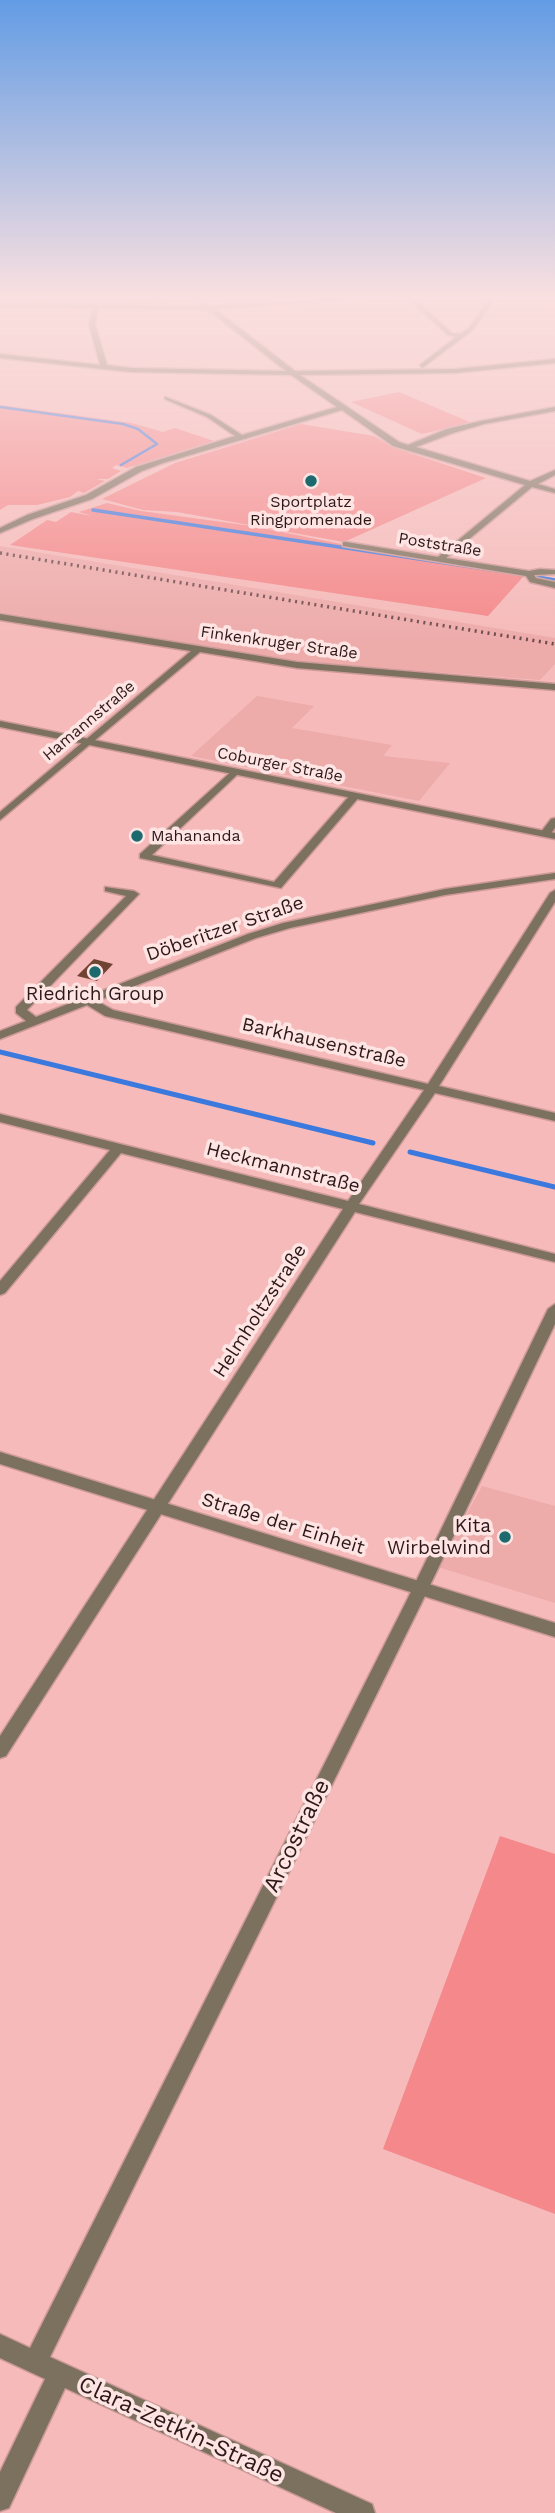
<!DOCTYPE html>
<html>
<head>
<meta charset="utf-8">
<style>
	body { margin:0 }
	canvas { display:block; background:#f5bab9 }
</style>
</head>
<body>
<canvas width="555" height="2513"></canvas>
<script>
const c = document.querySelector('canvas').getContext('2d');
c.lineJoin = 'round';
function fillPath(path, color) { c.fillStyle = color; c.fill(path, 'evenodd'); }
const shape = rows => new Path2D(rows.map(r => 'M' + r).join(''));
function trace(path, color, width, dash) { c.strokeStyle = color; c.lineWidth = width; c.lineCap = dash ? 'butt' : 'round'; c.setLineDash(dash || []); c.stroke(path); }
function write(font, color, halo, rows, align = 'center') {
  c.font = font + ' "Work Sans",sans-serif'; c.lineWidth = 7; c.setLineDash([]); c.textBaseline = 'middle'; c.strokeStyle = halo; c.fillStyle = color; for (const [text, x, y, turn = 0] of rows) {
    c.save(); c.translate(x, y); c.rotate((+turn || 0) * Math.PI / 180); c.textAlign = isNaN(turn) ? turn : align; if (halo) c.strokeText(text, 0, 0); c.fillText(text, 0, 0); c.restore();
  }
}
const built = shape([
	[0,546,555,638,555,664,540,680,293,661,0,612],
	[257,696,314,706,292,728,392,745,383,756,450,763,419,801,191,756],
	[482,1486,555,1506,555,1603,438,1567]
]);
const green = shape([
	[399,392,472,423,422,434,351,402],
	[0,405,132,423,163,432,175,428,214,441,127,468,116,465,112,468,121,471,108,479,96,479,105,481,84,493,78,491,70,497,37,505,8,505,0,510],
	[301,424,374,436,395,448,486,478,344,542,177,512,143,510,102,499,175,463],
	[107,503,141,511,252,526,346,545,520,573,523,577,488,616,10,545,47,520,56,522,71,512,92,516,79,512],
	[500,1836,555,1854,555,2214,383,2149]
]);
const streamFar2 = shape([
	[0,407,123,424,138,429,157,444,121,465]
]);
const streamFar1 = shape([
	[93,510,499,571],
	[537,577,555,580]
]);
const stream = shape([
	[0,1052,373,1143],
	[410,1152,555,1187]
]);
const building = shape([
	[94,959,113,964,97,981,77,976]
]);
const minor = shape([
	[188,294,195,294,210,306,410,294,452,333,460,334,469,328,492,294,498,294,473,330,422,368,420,365,456,337,448,335,404,296,215,309,295,371,455,369,555,359,555,363,455,373,300,375,399,442,408,445,447,429,481,421,555,407,555,411,484,424,453,433,416,447,530,481,555,470,555,475,538,484,555,489,555,493,532,487,446,558,529,571,540,569,555,570,555,574,534,575,536,578,555,582,555,588,530,582,526,576,343,546,343,542,346,542,438,557,525,485,393,446,342,410,163,463,142,471,92,499,33,519,0,533,0,528,27,515,86,495,136,467,235,436,207,417,165,399,165,397,211,415,242,435,337,407,291,375,131,372,0,358,0,354,100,365,89,324,93,308,0,307,0,303,203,306,188,294],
	[99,308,208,310,286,371,131,368,107,365,95,324,99,308],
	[0,614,297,662,555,684,555,690,297,668,200,652,0,820,0,812,191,651,0,620,0,614],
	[234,769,238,770,238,774,152,855,274,882,351,794,360,796,281,888,140,858,140,854,234,769],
	[555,818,555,828,549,836,541,836,541,832,551,819,555,818],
	[555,873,555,879,445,895,290,928,256,938,97,1001,113,1010,428,1084,550,893,555,890,555,902,439,1086,555,1113,555,1121,435,1093,359,1204,555,1254,555,1262,355,1212,6,1756,0,1758,0,1736,343,1209,121,1153,5,1293,0,1295,0,1281,110,1150,0,1122,0,1114,348,1201,424,1090,105,1016,87,1005,0,1039,0,1031,26,1021,16,1013,16,1007,126,896,105,891,105,887,134,891,139,894,27,1010,36,1017,80,999,82,996,89,996,248,934,283,923,445,889,555,873],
	[555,1304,555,1324,422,1602,50,2357,372,2504,375,2513,336,2513,65,2388,9,2508,0,2511,0,2472,45,2379,0,2358,0,2334,30,2348,406,1602,548,1309,555,1304]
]);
const tertiary = shape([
	[0,721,555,833,555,839,0,727,0,721],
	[0,1452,555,1623,555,1637,0,1464,0,1452]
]);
const rail = shape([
	[0,553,555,644]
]);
const markers = [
	[311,481,7,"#1d6a6e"],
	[137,836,7,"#1d6a6e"],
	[95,972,7,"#1d6a6e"],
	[505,1537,7,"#1d6a6e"]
];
const farPoinames = [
	["Sportplatz",311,502],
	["Ringpromenade",311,520],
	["Mahananda",151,836,"left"]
];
const farStreetnames = [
	["Poststraße",440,545,9],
	["Finkenkruger Straße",279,643,8],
	["Hamannstraße",89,721,-40],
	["Coburger Straße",280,765,11]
];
const streetNames = [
	["Döberitzer Straße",225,929,-19],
	["Barkhausenstraße",324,1043,13],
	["Heckmannstraße",283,1168,14],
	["Helmholtzstraße",260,1311,-57],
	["Straße der Einheit",283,1524,17]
];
const poiNames = [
	["Riedrich Group",95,994],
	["Kita",491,1526,"right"],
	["Wirbelwind",491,1548,"right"]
];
const nearStreetnames = [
	["Arcostraße",297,1836,-64],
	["Clara-Zetkin-Straße",181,2430,25]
];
fillPath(built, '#edabaa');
fillPath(green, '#f4888a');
trace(streamFar2, '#3b79de', 2.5);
trace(streamFar1, '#3b79de', 3.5);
trace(stream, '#3b79de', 5);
fillPath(building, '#714333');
trace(minor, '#cd9a99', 3);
trace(tertiary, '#cd9a99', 3);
fillPath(minor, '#7c715e');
fillPath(tertiary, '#7c715e');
trace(rail, '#6a4949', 3.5, [2, 4.5]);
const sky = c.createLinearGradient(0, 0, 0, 646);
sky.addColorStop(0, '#639ce4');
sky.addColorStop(0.46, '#fae0e0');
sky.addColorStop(1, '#fae0e000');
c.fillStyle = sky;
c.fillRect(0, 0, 555, 646);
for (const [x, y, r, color] of markers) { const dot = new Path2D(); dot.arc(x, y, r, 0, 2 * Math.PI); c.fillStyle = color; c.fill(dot); trace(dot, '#fee5e4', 2.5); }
write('16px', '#2d1818', '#fee5e4', farPoinames);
write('16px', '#2d1818', '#fee5e4', farStreetnames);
write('19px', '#2d1818', '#fee5e4', streetNames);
write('19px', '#2d1818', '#fee5e4', poiNames);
write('23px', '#2d1818', '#fee5e4', nearStreetnames);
</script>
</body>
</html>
